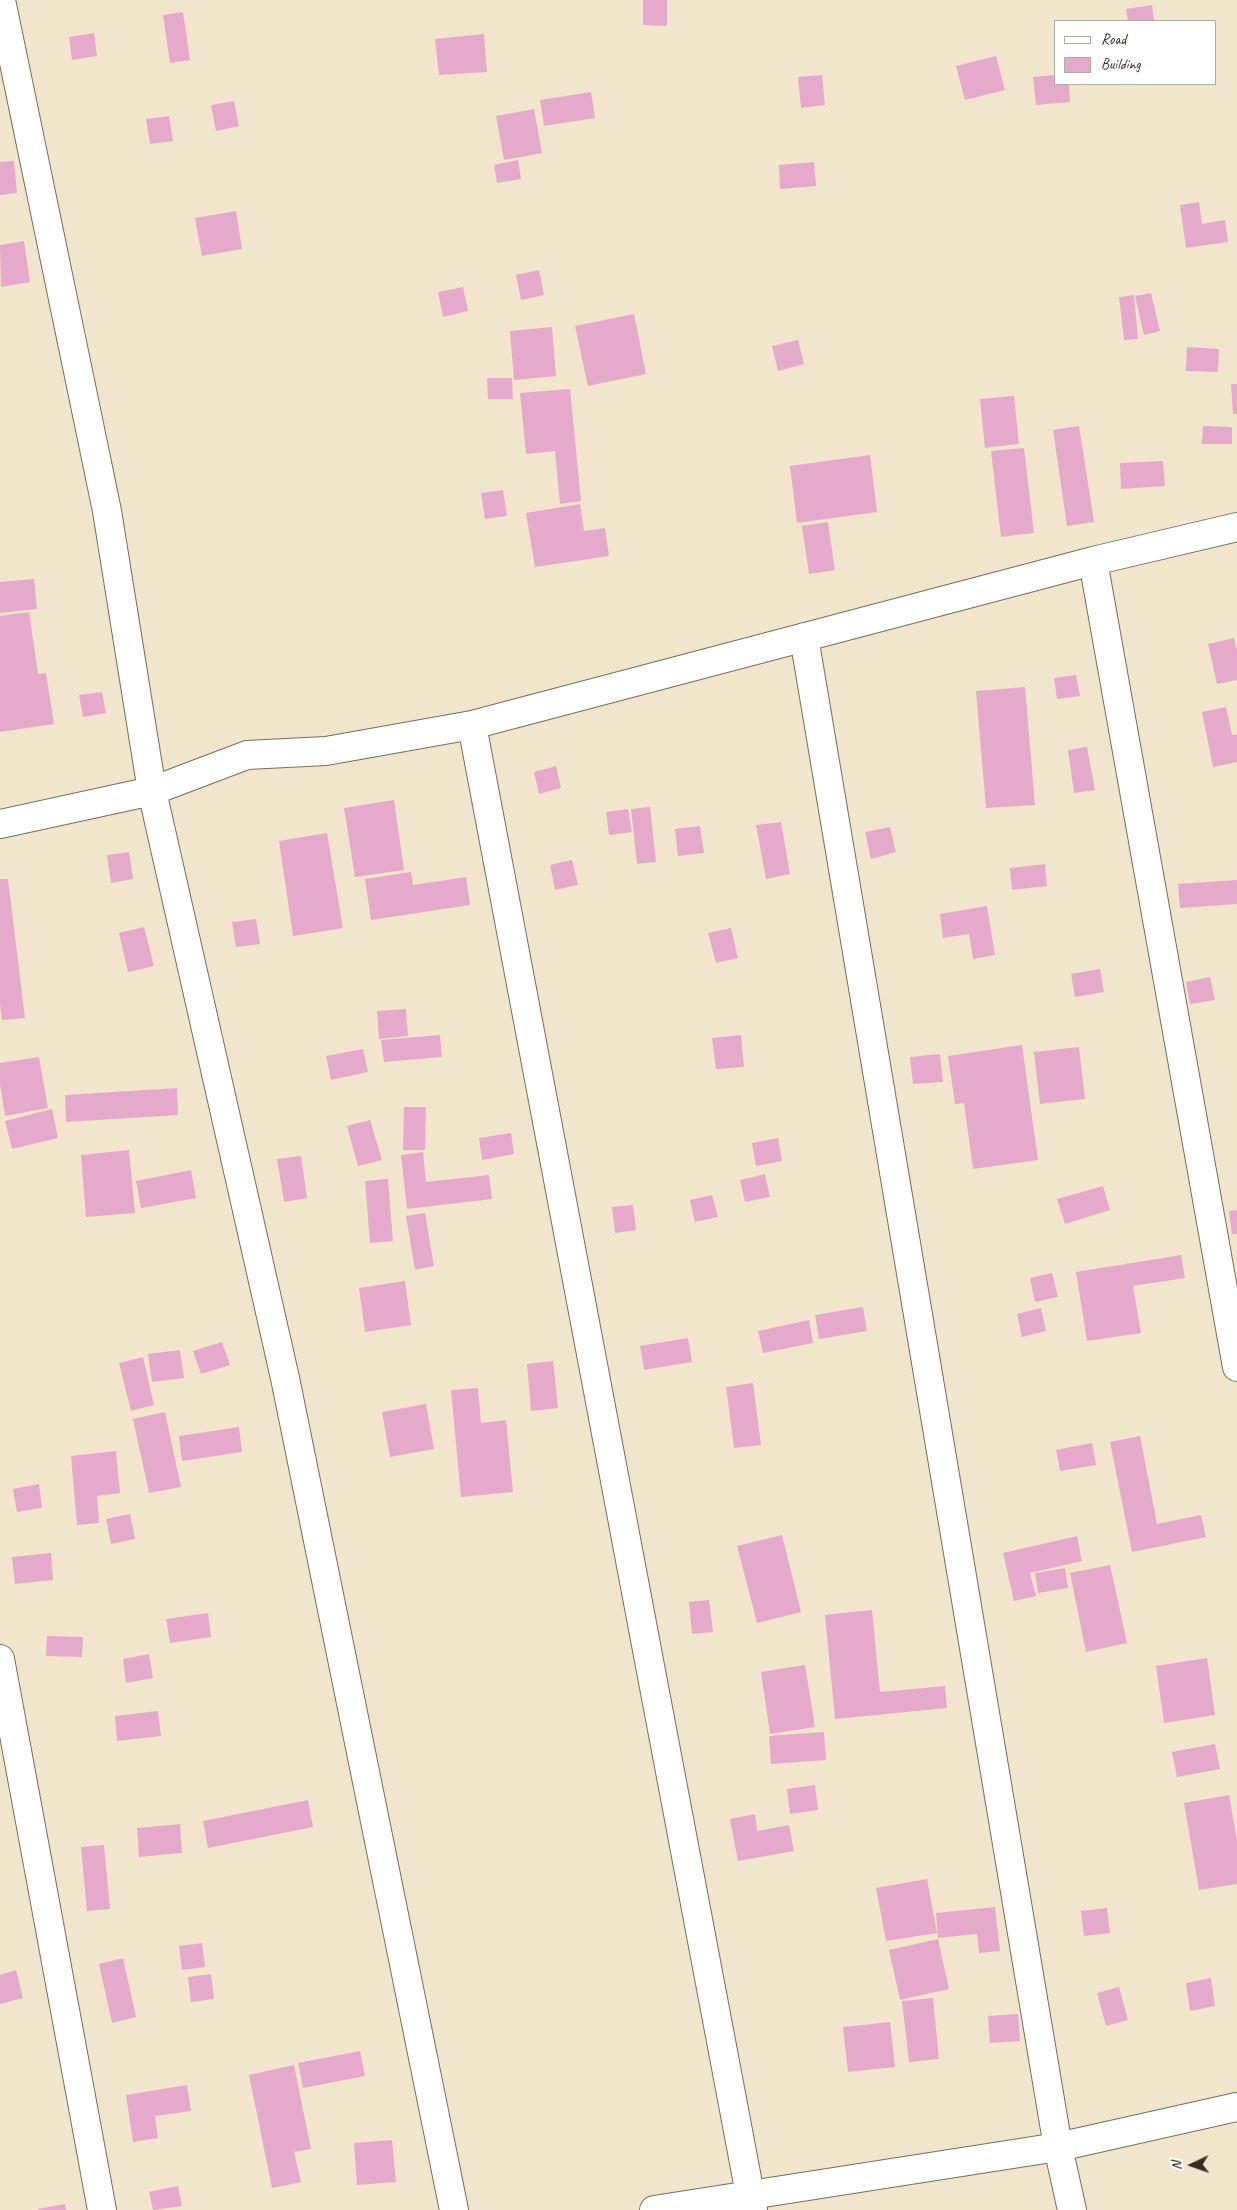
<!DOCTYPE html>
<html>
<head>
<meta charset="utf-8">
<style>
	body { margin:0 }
	#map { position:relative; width:1237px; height:2210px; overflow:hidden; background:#f1e6cb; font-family:Caveat,sans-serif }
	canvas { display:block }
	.legend { position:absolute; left:1054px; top:20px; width:162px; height:65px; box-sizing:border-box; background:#fff; border:1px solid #b1aaa5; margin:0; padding:6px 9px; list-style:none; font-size:15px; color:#3b2a1e }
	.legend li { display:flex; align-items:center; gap:10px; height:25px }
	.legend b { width:25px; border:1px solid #b1aaa5 }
	.north { position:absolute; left:1167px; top:2140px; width:50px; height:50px; -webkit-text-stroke:4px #fff; paint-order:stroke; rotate:267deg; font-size:14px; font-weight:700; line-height:20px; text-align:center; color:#3b2a1e }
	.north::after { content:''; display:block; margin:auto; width:18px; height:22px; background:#3b2a1e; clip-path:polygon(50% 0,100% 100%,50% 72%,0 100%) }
</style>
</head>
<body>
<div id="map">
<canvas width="1237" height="2210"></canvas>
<ul class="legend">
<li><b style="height:6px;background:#fff"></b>Road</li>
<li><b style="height:14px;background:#e5aacb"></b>Building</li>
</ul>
<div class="north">N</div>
</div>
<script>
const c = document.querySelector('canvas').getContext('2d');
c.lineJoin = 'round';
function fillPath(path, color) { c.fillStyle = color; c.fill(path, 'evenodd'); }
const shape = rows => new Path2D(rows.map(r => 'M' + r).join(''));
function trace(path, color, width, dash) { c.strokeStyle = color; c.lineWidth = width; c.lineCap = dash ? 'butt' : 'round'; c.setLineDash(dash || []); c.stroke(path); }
const building = shape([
	[643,0,667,0,667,26,643,25],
	[1152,5,1154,21,1128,21,1126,9],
	[183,12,190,60,170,63,163,15],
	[94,33,97,56,72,60,69,37],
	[484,34,487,72,439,75,435,39],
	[996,56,1005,90,965,100,956,66],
	[822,75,825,105,801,108,798,77],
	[1056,75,1056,84,1069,84,1070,102,1036,105,1033,77],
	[591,92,595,118,544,126,540,100],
	[234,101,239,126,216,131,211,105],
	[534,109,542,153,504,160,496,116],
	[169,116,173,141,150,144,146,119],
	[518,160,521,179,497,183,494,165],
	[14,161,17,193,0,195,0,162],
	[814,162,816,186,780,189,779,165],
	[1199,202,1202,224,1225,220,1228,242,1186,248,1180,205],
	[236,211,242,249,202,256,195,218],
	[24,241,30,282,1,287,0,245],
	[539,270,544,295,521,300,516,275],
	[463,287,468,311,443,317,438,292],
	[1151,293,1160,331,1144,335,1135,296],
	[1134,295,1138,339,1124,340,1119,297],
	[634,314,646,374,588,386,575,326],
	[552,327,556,376,514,380,510,331],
	[798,340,804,364,778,371,772,346],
	[1187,347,1219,349,1218,372,1186,371],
	[487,378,512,378,513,399,488,399],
	[1231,384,1237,384,1237,414,1233,414],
	[570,389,581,501,560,504,555,451,526,454,520,393],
	[1014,396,1019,444,985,448,980,399],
	[1079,426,1094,522,1067,526,1053,430],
	[1203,426,1232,427,1232,444,1202,444],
	[1024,448,1034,533,1001,537,991,451],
	[870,455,877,512,797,523,790,466],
	[1163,461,1165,486,1121,489,1120,463],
	[503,490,507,516,485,519,481,493],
	[580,504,584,531,605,528,609,556,535,567,526,513],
	[828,522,835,570,809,574,802,526],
	[34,579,37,609,0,613,0,582],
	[29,612,38,674,46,673,54,724,0,732,0,616],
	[1234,638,1237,651,1237,680,1217,684,1208,644],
	[1076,675,1080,696,1057,699,1054,678],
	[1025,687,1035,805,986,808,976,691],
	[102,692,106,713,83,717,79,695],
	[1226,707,1232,735,1237,734,1237,762,1213,767,1202,712],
	[1087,747,1095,790,1074,793,1068,750],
	[556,766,561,788,539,794,534,772],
	[394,800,404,870,355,877,344,808],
	[650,807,656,862,637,864,631,809],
	[628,809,632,832,609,835,606,812],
	[781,822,790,874,766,879,756,825],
	[700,826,704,853,678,856,675,829],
	[890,827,896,852,871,859,865,832],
	[327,833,343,928,293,936,279,841],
	[129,852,133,879,111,883,107,855],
	[572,860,578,885,555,890,550,865],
	[1045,864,1047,886,1012,890,1010,868],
	[411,872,413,885,466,877,470,905,371,920,365,879],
	[0,879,8,879,25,1018,2,1020,0,1004],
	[1237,880,1237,904,1180,908,1178,884],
	[987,906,995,955,973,959,969,934,943,938,940,914],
	[256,919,260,944,236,947,232,922],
	[144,927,154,966,128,972,119,933],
	[731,928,738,958,716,963,708,933],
	[1100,969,1104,992,1075,997,1071,974],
	[1210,977,1215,1000,1190,1004,1186,982],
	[406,1009,408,1036,379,1039,377,1011],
	[440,1035,442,1057,384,1062,381,1040],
	[741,1035,744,1067,716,1069,712,1038],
	[1022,1045,1038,1160,973,1169,964,1103,955,1104,948,1056],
	[1079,1047,1085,1099,1040,1104,1034,1052],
	[363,1049,368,1072,331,1080,326,1056],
	[940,1054,943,1082,913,1084,910,1057],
	[39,1057,48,1108,5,1116,0,1084,0,1063],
	[177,1088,178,1115,66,1122,65,1095],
	[404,1107,426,1107,425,1150,403,1150],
	[52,1109,58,1138,12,1149,5,1121],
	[370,1120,382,1160,358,1166,347,1126],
	[511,1133,514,1154,482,1160,479,1138],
	[778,1138,782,1161,756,1166,752,1143],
	[129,1150,135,1213,86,1217,81,1155],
	[423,1152,426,1182,489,1175,492,1199,407,1209,401,1155],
	[301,1156,307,1198,284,1202,277,1159],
	[191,1170,196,1198,141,1208,136,1181],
	[765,1174,770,1197,745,1202,740,1180],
	[388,1179,393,1241,370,1243,365,1181],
	[1103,1186,1110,1210,1065,1224,1057,1199],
	[712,1195,718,1217,695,1222,690,1200],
	[633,1205,636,1230,615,1233,612,1207],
	[1237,1210,1237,1234,1232,1234,1229,1211],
	[425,1213,434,1266,415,1270,406,1216],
	[1181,1255,1185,1278,1133,1286,1141,1333,1087,1341,1076,1272],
	[1052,1273,1058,1297,1035,1302,1030,1278],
	[405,1281,411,1325,365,1332,359,1288],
	[863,1307,867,1331,819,1339,815,1315],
	[1041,1308,1046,1331,1022,1337,1017,1314],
	[809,1320,813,1343,763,1353,758,1331],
	[688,1338,692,1362,644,1370,640,1346],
	[222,1342,230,1365,201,1374,193,1351],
	[180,1350,184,1378,152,1382,148,1354],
	[143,1357,154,1405,131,1411,119,1363],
	[553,1361,558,1408,531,1411,527,1364],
	[753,1383,761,1445,734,1448,726,1387],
	[478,1388,481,1423,506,1420,513,1492,461,1497,451,1390],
	[426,1404,434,1449,390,1457,382,1412],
	[165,1412,181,1487,149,1493,133,1419],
	[239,1427,242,1452,182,1461,179,1436],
	[1140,1436,1157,1524,1201,1515,1206,1537,1132,1552,1110,1442],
	[1092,1443,1096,1465,1060,1471,1056,1450],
	[116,1451,120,1493,97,1496,99,1523,77,1525,71,1456],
	[39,1484,42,1508,17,1512,13,1489],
	[130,1514,135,1539,111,1544,106,1519],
	[782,1535,801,1612,757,1623,737,1546],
	[1077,1536,1082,1561,1030,1573,1036,1596,1014,1601,1003,1553],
	[51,1553,53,1580,15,1584,12,1557],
	[1110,1565,1127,1643,1086,1652,1070,1573],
	[1065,1568,1068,1588,1038,1593,1035,1573],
	[709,1600,713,1632,692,1634,689,1602],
	[872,1610,880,1692,945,1686,947,1708,835,1719,825,1615],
	[208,1613,211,1637,170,1643,166,1619],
	[47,1636,83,1637,82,1657,46,1656],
	[149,1654,153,1678,126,1683,123,1659],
	[1207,1658,1215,1715,1164,1723,1156,1666],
	[805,1665,815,1727,770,1734,761,1672],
	[158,1711,161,1736,117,1741,115,1716],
	[824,1732,826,1760,771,1764,769,1736],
	[1215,1744,1220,1769,1177,1777,1172,1752],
	[815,1785,818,1810,790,1814,787,1789],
	[1229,1795,1237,1840,1237,1884,1199,1890,1184,1803],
	[308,1800,313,1827,208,1848,203,1821],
	[755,1814,757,1831,789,1825,794,1851,738,1861,730,1819],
	[180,1824,182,1853,139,1857,137,1828],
	[104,1845,110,1909,87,1911,81,1847],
	[927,1879,937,1933,886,1941,876,1888],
	[995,1907,1000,1951,979,1953,977,1934,938,1938,936,1913],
	[1107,1908,1110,1933,1084,1936,1081,1911],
	[938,1939,949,1989,900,2000,889,1950],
	[202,1943,205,1967,182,1970,179,1946],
	[123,1958,136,2017,112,2023,99,1964],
	[16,1970,23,1998,0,2004,0,1975],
	[211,1974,214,1999,191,2002,188,1977],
	[1211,1978,1215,2006,1190,2011,1186,1983],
	[1119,1987,1128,2020,1106,2026,1097,1993],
	[933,1998,939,2059,909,2062,902,2001],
	[1018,2014,1020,2041,990,2043,988,2016],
	[890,2022,895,2067,848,2072,843,2027],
	[360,2051,365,2076,303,2088,298,2063],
	[294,2065,311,2149,294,2152,301,2182,272,2188,249,2075],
	[187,2085,191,2111,155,2116,158,2138,133,2142,126,2095],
	[392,2140,396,2182,357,2185,354,2143],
	[178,2186,182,2206,153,2210,149,2192],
	[65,2204,66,2210,38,2210,38,2209]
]);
const minor = shape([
	[1,0,107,511,152,791,285,1378,454,2210],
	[1093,561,1237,1367],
	[804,637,1058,2147,1072,2210],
	[472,725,753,2210],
	[0,824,152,791,247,755,326,751,472,725,1093,561,1237,527],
	[0,1659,102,2210],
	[654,2210,1058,2147,1237,2107]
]);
fillPath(building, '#e5aacb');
trace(minor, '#7b6c5b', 30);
trace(minor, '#fff', 28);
</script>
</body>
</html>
